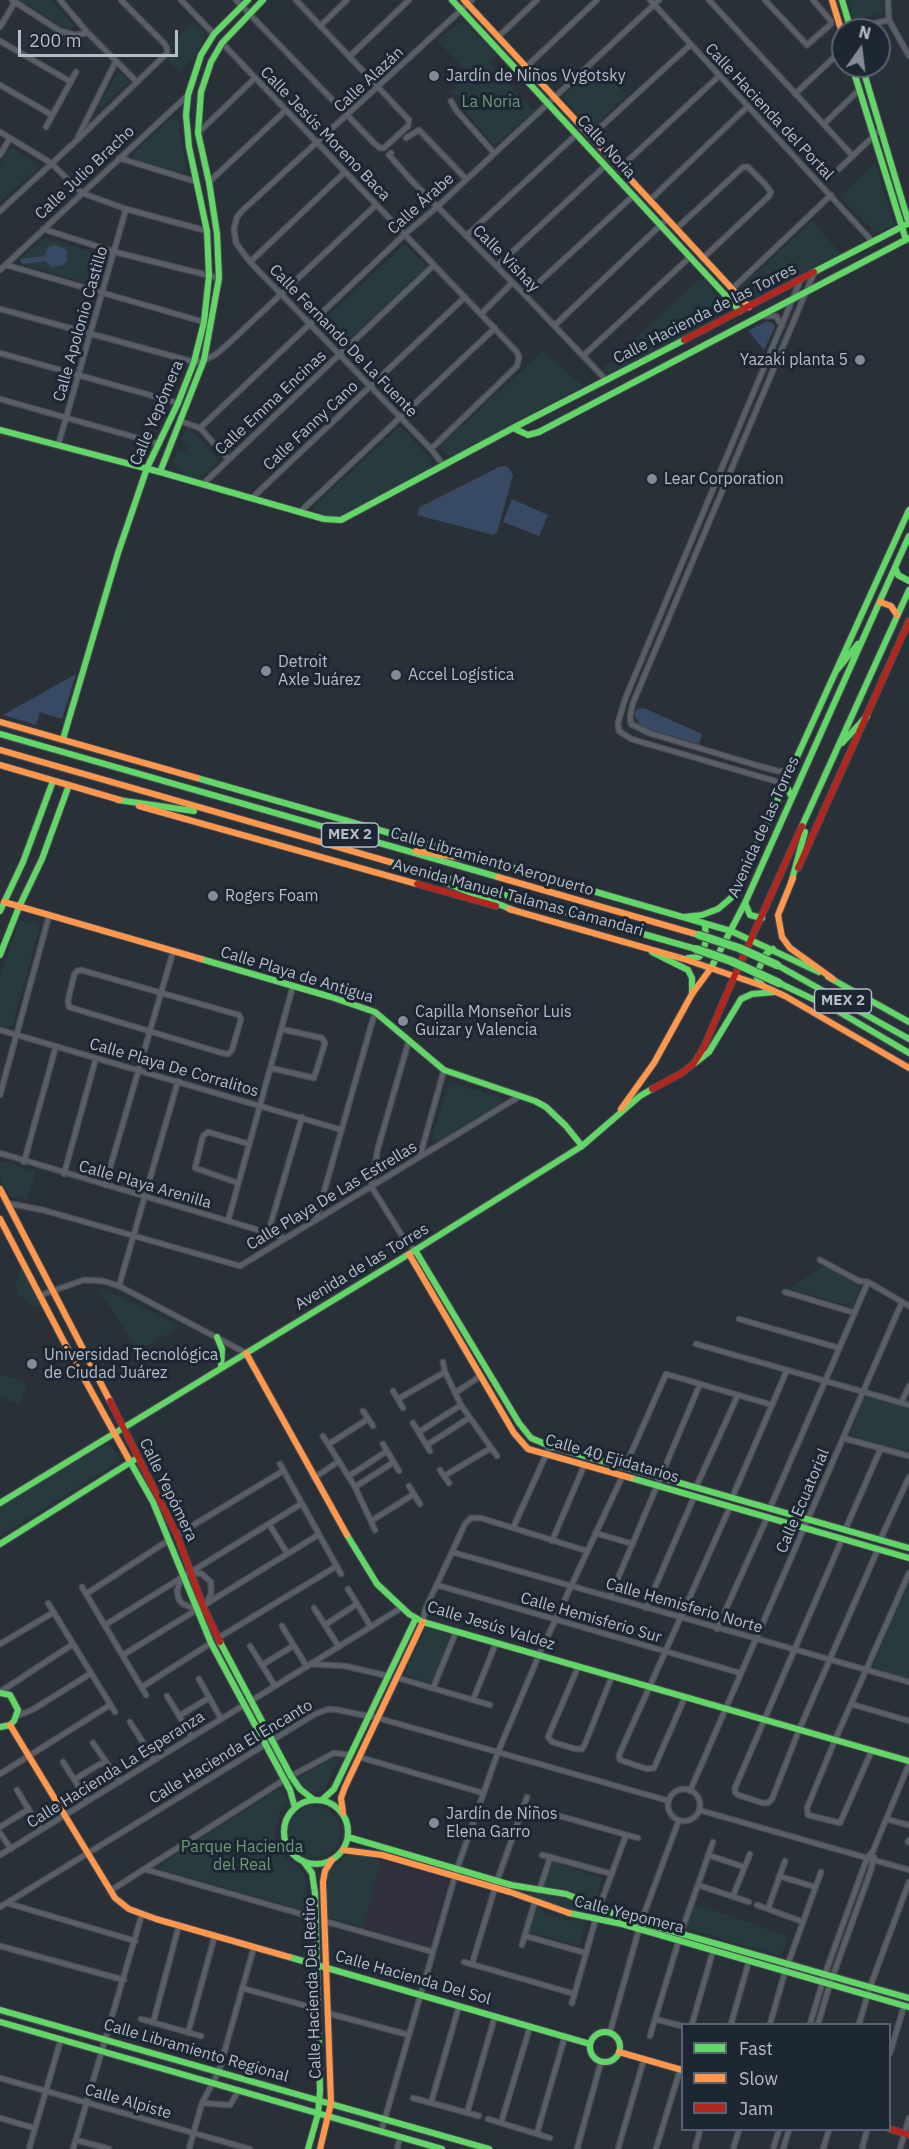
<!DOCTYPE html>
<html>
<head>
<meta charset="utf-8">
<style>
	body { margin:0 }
	#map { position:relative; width:909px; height:2149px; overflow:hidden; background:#2a3038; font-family:"IBM Plex Sans",sans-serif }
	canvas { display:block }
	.legend { position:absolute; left:681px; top:2023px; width:210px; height:108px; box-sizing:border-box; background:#1d2633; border:2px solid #59626f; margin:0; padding:8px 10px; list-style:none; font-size:18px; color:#b4bcc9 }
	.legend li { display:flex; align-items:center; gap:12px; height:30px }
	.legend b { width:30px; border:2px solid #59626f }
	.north { position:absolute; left:831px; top:18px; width:60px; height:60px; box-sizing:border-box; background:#1d2633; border:2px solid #59626f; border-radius:50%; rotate:14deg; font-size:16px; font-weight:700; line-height:24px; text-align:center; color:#b4bcc9 }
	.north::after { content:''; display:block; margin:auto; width:21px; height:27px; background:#848b96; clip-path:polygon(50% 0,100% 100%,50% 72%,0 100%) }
	.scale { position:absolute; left:18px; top:30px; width:160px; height:27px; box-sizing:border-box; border:3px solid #b4bcc9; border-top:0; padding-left:8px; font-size:18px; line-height:21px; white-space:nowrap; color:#b4bcc9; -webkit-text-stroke:4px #1d2633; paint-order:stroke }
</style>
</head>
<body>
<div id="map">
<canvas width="909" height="2149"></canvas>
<ul class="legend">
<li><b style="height:8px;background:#63d668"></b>Fast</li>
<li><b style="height:8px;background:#ff974d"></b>Slow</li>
<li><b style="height:8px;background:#b3261e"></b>Jam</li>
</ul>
<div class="north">N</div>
<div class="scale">200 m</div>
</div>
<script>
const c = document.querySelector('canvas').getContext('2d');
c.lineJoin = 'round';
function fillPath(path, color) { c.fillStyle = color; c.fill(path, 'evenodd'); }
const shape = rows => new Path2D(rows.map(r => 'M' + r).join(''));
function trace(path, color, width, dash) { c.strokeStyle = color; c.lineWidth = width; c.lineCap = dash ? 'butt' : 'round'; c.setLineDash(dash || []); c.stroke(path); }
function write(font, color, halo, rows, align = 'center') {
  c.font = font + ' "IBM Plex Sans",sans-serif'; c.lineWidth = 6; c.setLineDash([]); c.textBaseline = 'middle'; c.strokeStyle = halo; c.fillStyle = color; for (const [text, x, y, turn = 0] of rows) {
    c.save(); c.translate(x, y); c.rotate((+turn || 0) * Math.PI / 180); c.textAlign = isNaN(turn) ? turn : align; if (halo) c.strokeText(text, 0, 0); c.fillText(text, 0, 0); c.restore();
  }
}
const medical = shape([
	[381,1861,448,1880,429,1946,427,1947,363,1927]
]);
const green = shape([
	[19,0,51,0,75,26,69,30],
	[848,0,882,0,883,14,853,19],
	[462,21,497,55,489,63,534,111,499,142,495,144,492,143,461,107,461,102,458,95,449,93,469,73,437,41],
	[193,22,204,31,205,38,192,60,179,72,168,60,175,51,171,44],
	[598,64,627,95,591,130,563,97],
	[119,72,130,81,101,108,98,105],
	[173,116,178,119,181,141,187,169,183,173,135,160,132,154],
	[12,148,37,163,37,169,0,202,0,165,8,150],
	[875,163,894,225,875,233,840,197],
	[812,221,841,254,750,299,738,290],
	[45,238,104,256,106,260,98,284,93,285,22,264,20,259],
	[405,244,427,266,340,348,319,324],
	[701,278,727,305,725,314,611,373,603,368],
	[543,351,583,386,452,456,447,455,441,448,441,445],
	[190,428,218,459,216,464,199,479,189,477,181,471,174,463,177,450,185,452,189,444,181,440,186,429],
	[398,428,401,428,432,460,431,468,332,520,328,519,314,509,315,505],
	[23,920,38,923,40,927,12,1026,8,1028,0,1026,0,974,19,922],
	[450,1083,497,1096,500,1097,501,1103,439,1140,434,1141,432,1137,447,1088],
	[0,1161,36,1171,27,1201,10,1196,0,1176],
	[826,1265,861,1284,853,1307,850,1307,789,1288],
	[21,1268,41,1305,36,1307,31,1305,19,1294,16,1286,18,1275],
	[98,1288,109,1292,181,1326,138,1351],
	[0,1374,27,1382,20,1404,0,1398],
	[868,1397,909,1409,909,1452,853,1436,851,1432,864,1399],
	[106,1444,109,1444,121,1459,120,1461,0,1536,0,1506],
	[909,1583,909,1678,875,1668,873,1665],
	[426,1627,448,1633,450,1635,432,1681,429,1683,407,1676,405,1672],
	[333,1758,337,1758,338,1760,324,1791,316,1793,307,1791,301,1786,298,1780,299,1777],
	[278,1790,282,1791,288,1802,280,1812,274,1833,280,1853,303,1872,306,1879,307,1908,304,1911,159,1869,159,1865],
	'288 1832a26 26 0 1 1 52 0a26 26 0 1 1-52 0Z',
	[355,1853,381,1861,363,1927,329,1918,327,1915,327,1873,346,1856],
	[551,1861,603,1878,595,1899,591,1901,564,1889,546,1887,543,1884],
	[517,1891,562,1897,613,1917,562,1909],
	[694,1903,789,1937,781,1956,685,1928],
	[535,1907,565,1920,585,1921,580,1946,528,1932]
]);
const water = shape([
	[56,245,67,250,67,261,63,265,52,267,45,261,22,264,20,259,44,256,49,246],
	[767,321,774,324,775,327,764,350,748,331],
	[505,466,509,468,513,475,497,533,493,535,417,515,420,507,499,467],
	[512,499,548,515,539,536,503,522],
	[76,674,62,719,40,712,36,725,3,715],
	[644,708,702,734,699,744,641,727,634,714,637,709]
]);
const street = shape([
	[12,0,60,31,75,35,88,33],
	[60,0,88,33,137,82],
	[181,0,214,34],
	[236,0,374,143,380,148,384,148,408,126,409,120,296,0],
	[650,0,872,241],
	[709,0,852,155],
	[765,0,807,45,831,24,831,21,813,0],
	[888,0,889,20,909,56],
	[320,26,347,0],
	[0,27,15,2],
	[847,30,889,20],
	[498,37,537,0],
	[0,41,71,82],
	[222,43,517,352,519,357,517,366,431,449],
	[350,56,409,0],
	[526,67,597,0],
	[0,85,52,115],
	[795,94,843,49],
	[451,101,456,110,494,153],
	[824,124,859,90],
	[46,127,76,72],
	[0,132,51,163,82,193,126,209,207,231],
	[198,133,255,78],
	[591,136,690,45],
	[78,137,116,61],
	[406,138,419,130,466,179],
	[391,153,389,155,411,180,525,295,606,380],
	[0,155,10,138],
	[119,158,197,182],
	[620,168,719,76],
	[839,169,881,129],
	[209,182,286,110],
	[650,200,747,107],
	[0,211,75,142,167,53,167,48,164,43,121,0],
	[43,229,115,252,219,278],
	[676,229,743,167,748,167,765,184,771,192,769,196,703,258],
	[466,236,576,135],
	[250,262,345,172],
	[6,265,204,322],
	[497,266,605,166],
	[0,270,188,95],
	[732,289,831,195],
	[525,295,633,196],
	[0,309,194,362,204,360,215,355,228,344,376,205],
	[482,313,512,283],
	[762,316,776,316,782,326],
	[555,325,667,219],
	[0,353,178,403],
	[584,355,690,257],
	[0,399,159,444],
	[180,421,200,428,228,459],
	[200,428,405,234,437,207,659,0],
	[58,446,126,209],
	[444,466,431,449,250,262,236,243,234,229,237,217,243,210,472,0],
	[203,484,434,265],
	[252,498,465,297],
	[300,512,495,328],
	[631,724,630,716,633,703,814,273],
	[631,724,649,733,759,766,778,771,791,771],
	[619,731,618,723,625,699,801,279],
	[619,731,631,739,785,784],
	[81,970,239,1015,241,1019,232,1050,228,1054,222,1053,69,1007,68,1001,74,975,77,971,81,970],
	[0,1030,342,1130],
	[409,1040,378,1148,371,1186,406,1242,415,1250],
	[271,1068,314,1078,325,1043,322,1038,281,1029],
	[0,1095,49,916],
	[0,1153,285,1238],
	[420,1156,444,1070],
	[24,1162,56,1046],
	[64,1174,96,1058],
	[238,1183,195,1168,203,1136,208,1132,249,1144],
	[105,1185,173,952],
	[7,1203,43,1210,240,1266,520,1096],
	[316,1220,375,1012],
	[228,1221,293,986],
	[268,1233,302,1117],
	[820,1260,859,1281,868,1282,909,1306],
	[119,1286,178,1081],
	[785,1292,855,1313],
	[41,1295,84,1280,103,1281,119,1286,246,1353],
	[739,1319,839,1348],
	[696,1344,909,1405],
	[443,1362,445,1372,461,1405,497,1456],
	[393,1391,403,1408],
	[455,1393,479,1377],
	[398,1399,445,1372],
	[901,1403,909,1386],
	[363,1411,373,1426],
	[413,1423,430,1451],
	[419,1432,461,1405],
	[323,1436,355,1487,375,1530],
	[843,1438,909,1456],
	[329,1444,368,1419],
	[383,1444,399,1471],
	[427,1445,469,1418],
	[280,1464,341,1574],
	[625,1467,666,1374,772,1405],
	[440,1470,449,1483],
	[349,1476,387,1451],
	[444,1476,491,1448],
	[314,1478,339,1461],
	[409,1486,420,1504],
	[355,1487,394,1462],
	[696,1487,738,1395],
	[732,1498,787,1370],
	[770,1508,868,1282],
	[371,1521,414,1494],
	[269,1524,287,1553],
	[513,1528,550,1446],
	[845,1530,881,1448],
	[595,1533,633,1544],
	[177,1535,283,1471],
	[842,1539,735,1788,735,1792,738,1795,763,1803,768,1803,772,1799,799,1730,878,1549],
	[880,1540,909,1477],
	[552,1541,584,1466],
	[452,1552,909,1682],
	[190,1572,202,1574,211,1582,211,1594,207,1602],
	[181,1578,177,1591,179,1600,183,1604,195,1609],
	[437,1585,740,1673],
	[82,1587,146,1695],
	[348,1589,371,1627],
	[86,1594,169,1540],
	[610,1597,700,1384],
	[48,1603,115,1712],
	[314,1608,339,1647],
	[646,1608,694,1497],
	[423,1622,425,1610,465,1524,471,1518,481,1518,587,1551],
	[105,1625,301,1504],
	[325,1625,357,1604],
	[282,1626,307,1667],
	[717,1629,767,1518],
	[218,1638,337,1566],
	[0,1644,54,1612],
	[250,1646,275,1686],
	[123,1655,318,1535],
	[311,1664,345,1666,388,1676],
	[262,1665,293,1646],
	[578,1667,548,1737,552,1742,576,1749,582,1749,585,1744,612,1676],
	[398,1678,490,1705],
	[199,1679,221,1719],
	[142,1687,211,1643],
	[433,1688,456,1632],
	[0,1692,73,1644],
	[167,1696,192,1737],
	[685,1697,654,1768,647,1769,620,1760,619,1755,730,1507],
	[473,1700,496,1643],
	[251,1701,401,1608],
	[851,1704,909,1721],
	[17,1716,32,1710,90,1674],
	[179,1716,209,1698],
	[130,1722,154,1760],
	[93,1743,120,1782],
	[872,1750,840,1823,808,1815,807,1808,835,1740,909,1573],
	[359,1757,483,1793],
	[63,1762,88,1801],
	[0,1774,110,1705],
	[291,1776,334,1753,350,1755],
	[75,1779,100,1764,106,1764],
	'668 1805a16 16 0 1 1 32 0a16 16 0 1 1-32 0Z',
	[17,1790,41,1830],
	[690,1791,902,1302],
	[524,1806,638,1838],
	[699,1810,909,1870],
	[886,1819,909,1825],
	[0,1827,29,1809],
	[0,1833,11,1849],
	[908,1842,909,1840],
	[0,1855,244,1705],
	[542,1855,612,1874],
	[708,1855,744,1867],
	[144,1869,315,1918],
	[779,1876,815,1887],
	[698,1885,749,1902],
	[110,1891,284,1780],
	[539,1891,550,1858],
	[733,1896,750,1854],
	[7,1903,135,1941],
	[757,1905,803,1922],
	[0,1907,315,1714,329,1709,338,1710,378,1718,669,1801],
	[599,1908,626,1835],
	[768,1909,785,1861],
	[324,1921,433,1952],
	[525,1936,586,1953],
	[522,1945,535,1901],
	[0,1946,124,1980],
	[464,1962,575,1994],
	[472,1964,497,1881,527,1797],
	[242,1988,317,2009],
	[572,2003,596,1918],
	[327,2013,409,2035],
	[141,2019,201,2036],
	[655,2019,682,2026],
	[153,2023,179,1925],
	[692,2024,713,1951],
	[731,2024,749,1961],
	[770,2024,785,1972,821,1872],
	[810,2024,825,1974,867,1858,873,1851,909,1764],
	[818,2024,830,1984,871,1870,874,1857],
	[859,2024,870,1987,909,1882],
	[610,2032,641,1922,679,1820],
	[188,2033,215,1935],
	[650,2036,681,1933,713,1842],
	[890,2053,904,2006],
	[0,2078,250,2149],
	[413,2098,479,2116],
	[202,2103,230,2105,239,2090],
	[431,2103,459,2006],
	[467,2113,495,2016],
	[0,2118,34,2128],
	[488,2119,550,2138],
	[501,2123,530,2027],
	[381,2132,457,1869,498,1752,539,1655,622,1477],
	[537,2133,565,2036],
	[76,2140,109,2149],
	[29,2149,61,2039],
	[73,2149,142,1914],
	[189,2149,202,2103,219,2071,254,1947],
	[397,2149,400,2137],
	[577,2149,601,2062],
	[618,2149,644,2059],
	[656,2149,680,2070],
	[695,2149,700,2130],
	[733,2149,739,2130],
	[773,2149,779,2130],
	[783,2149,789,2130],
	[823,2149,829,2130],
	[862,2149,867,2130],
	[900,2149,909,2118]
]);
const fast = shape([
	[452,0,740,311],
	[842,0,851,30],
	[852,66,906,240],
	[862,66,909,224],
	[814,272,909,223],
	[513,428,528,435,539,432,909,238],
	[0,430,160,472,324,519,341,520,513,428,684,340],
	[160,472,204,360,219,278,217,234,209,182,198,133,201,92,211,62,222,43,263,0],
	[895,567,898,575,909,581],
	[836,671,858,644],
	[0,734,498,877],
	[63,739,118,553,147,468,178,403,194,362,204,322,209,276,207,231,189,147,186,115,188,95,201,55,214,34,248,0],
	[842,743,867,716],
	[197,778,470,856],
	[785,784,792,797],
	[118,800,194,811],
	[802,826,909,590],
	[489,861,731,931,819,972],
	[390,862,696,949],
	[444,882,513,910],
	[791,883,805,832],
	[745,903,750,915,762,918],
	[0,911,23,862,53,781],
	[684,917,702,915,718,909,731,898,737,889,909,510],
	[652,952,688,970,692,978,692,994],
	[0,955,19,907,42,859,69,785],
	[688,958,699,957,703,952,706,940,705,924],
	[201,959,331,997,375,1012,444,1070,535,1101,546,1107,566,1126,582,1146],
	[777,965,909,1039],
	[711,968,745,903,909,536],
	[828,977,909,1022],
	[779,983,836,1010,909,1053],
	[763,986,757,978,757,972,766,954,773,949],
	[695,1063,709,1052,741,999,752,994,775,992],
	[415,1250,519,1423,531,1438,550,1446,909,1548],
	[217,1337,222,1349,221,1368],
	[128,1458,153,1502,211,1643,290,1790,295,1808],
	[631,1478,909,1558],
	[0,1503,409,1254,582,1146,640,1096,652,1089],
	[347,1535,377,1584,409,1614,423,1622,909,1761],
	[0,1544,134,1460],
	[220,1642,291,1776,300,1789,314,1800],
	[0,1693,10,1695,18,1710,14,1721,10,1725,0,1727],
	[322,1800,334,1789,416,1618],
	'284 1832a32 32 0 1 1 64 0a32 32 0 1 1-64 0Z',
	[348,1837,511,1885,566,1894,625,1918,909,1998],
	[303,1861,312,1873,315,1893,320,2091,318,2114,308,2149],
	[569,1913,622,1924,909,2007],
	[289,1957,590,2044],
	[0,2010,489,2149],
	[0,2022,442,2149],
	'590 2047a15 15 0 1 1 30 0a15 15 0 1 1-30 0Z'
]);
const slow = shape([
	[464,0,749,307],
	[832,0,843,36],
	[880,602,891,606,897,615],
	[0,722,197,778],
	[0,750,390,862],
	[0,765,120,800],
	[139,806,417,884],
	[416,851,492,862],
	[498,877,699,935],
	[793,878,778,915,782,937,790,948,833,979],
	[4,902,201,959],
	[509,909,684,959,763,986,785,996,909,1068],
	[621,1109,654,1063,692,994,711,968],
	[0,1189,110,1401],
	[0,1219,64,1342,128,1458],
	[409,1254,514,1433,528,1449,631,1478],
	[246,1353,347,1535],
	[10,1725,115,1898,129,1909,156,1919,289,1957],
	[343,1813,341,1798,345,1787,423,1622],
	[343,1850,382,1855,510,1892,569,1913],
	[619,2052,682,2070],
	[320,2149,331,2103,323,1882,325,1871,332,1860]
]);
const jam = shape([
	[684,340,814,272],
	[798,868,909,621],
	[417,884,496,906],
	[734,977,802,826],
	[652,1089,682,1073,694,1063,703,1049,734,977],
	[110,1401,177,1535,203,1606,220,1642],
	[890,2129,909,2135]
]);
const fastBridge = shape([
	[699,935,739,948,777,965],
	[696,949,731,961,779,983]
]);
const markers = [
	[434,76,6,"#848b96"],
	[860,360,6,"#848b96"],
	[652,479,6,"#848b96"],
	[266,671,6,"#848b96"],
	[396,675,6,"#848b96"],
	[213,896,6,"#848b96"],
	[403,1021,6,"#848b96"],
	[32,1364,6,"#848b96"],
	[434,1823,6,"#848b96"]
];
const shields = [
	[350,835,57],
	[843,1001,57]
];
const shieldNames = [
	["MEX 2",350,835],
	["MEX 2",843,1001]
];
const poiNames = [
	["Jardín de Niños Vygotsky",446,76],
	["Yazaki planta 5",848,360,"right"],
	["Lear Corporation",664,479],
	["Detroit",278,662],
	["Axle Juárez",278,680],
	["Accel Logística",408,675],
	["Rogers Foam",225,896],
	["Capilla Monseñor Luis",415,1012],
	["Guizar y Valencia",415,1030],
	["Universidad Tecnológica",44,1355],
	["de Ciudad Juárez",44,1373],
	["Jardín de Niños",446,1814],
	["Elena Garro",446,1832]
];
const streetNames = [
	["Calle Alazán",369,80,-43],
	["Calle Hacienda del Portal",769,112,47],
	["Calle Jesús Moreno Baca",325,134,46],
	["Calle Noria",606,147,48],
	["Calle Julio Bracho",85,173,-43],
	["Calle Árabe",421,204,-42],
	["Calle Vishay",506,259,45],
	["Calle Hacienda de las Torres",705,314,-27],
	["Calle Apolonio Castillo",81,324,-74],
	["Calle Fernando De La Fuente",343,341,46],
	["Calle Emma Encinas",271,403,-43],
	["Calle Yepómera",157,413,-67],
	["Calle Fanny Cano",311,426,-43],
	["Avenida de las Torres",764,827,-66],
	["Calle Libramiento Aeropuerto",492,862,16],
	["Avenida Manuel Talamas Camandari",518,898,15],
	["Calle Playa de Antigua",297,975,17],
	["Calle Playa De Corralitos",174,1068,16],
	["Calle Playa Arenilla",145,1185,16],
	["Calle Playa De Las Estrellas",332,1196,-31],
	["Avenida de las Torres",362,1267,-31],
	["Calle 40 Ejidatarios",612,1459,16],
	["Calle Yepómera",168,1490,64],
	["Calle Ecuatorial",803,1501,-67],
	["Calle Hemisferio Norte",684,1606,16],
	["Calle Hemisferio Sur",591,1618,16],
	["Calle Jesús Valdez",491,1626,17],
	["Calle Hacienda El Encanto",231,1752,-31],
	["Calle Hacienda La Esperanza",116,1770,-32],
	["Calle Yepomera",629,1915,14],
	["Calle Hacienda Del Sol",413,1978,16],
	["Calle Hacienda Del Retiro",313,1988,-92],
	["Calle Libramiento Regional",196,2051,16],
	["Calle Alpiste",128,2102,16]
];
const parkNames = [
	["La Noria",491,102],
	["Parque Hacienda",242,1847],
	["del Real",242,1865]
];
fillPath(medical, '#31303e');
fillPath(green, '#273a3e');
fillPath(water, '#384963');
trace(street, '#484c53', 7);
trace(fast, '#484c53', 8);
trace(slow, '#484c53', 8);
trace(jam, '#484c53', 8);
trace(street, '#5a5e66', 4.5);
trace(fast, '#63d668', 6);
trace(slow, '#ff974d', 6);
trace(jam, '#b3261e', 6);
trace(fastBridge, '#474c53', 10, []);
trace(fastBridge, '#63d668', 8);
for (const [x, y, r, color] of markers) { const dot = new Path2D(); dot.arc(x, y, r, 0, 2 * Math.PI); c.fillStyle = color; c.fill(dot); trace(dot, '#1d2633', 2); }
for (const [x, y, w] of shields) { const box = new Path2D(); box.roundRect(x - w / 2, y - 12, w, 24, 4.5); c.fillStyle = '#1d2633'; c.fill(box); trace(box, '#b4bcc9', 1.5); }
write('bold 15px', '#b4bcc9', null, shieldNames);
write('16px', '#b4bcc9', '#1d2633', poiNames, 'left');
write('16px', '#b4bcc9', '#1d2633', streetNames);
write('16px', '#6b9a76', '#1d2633', parkNames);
</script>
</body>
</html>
